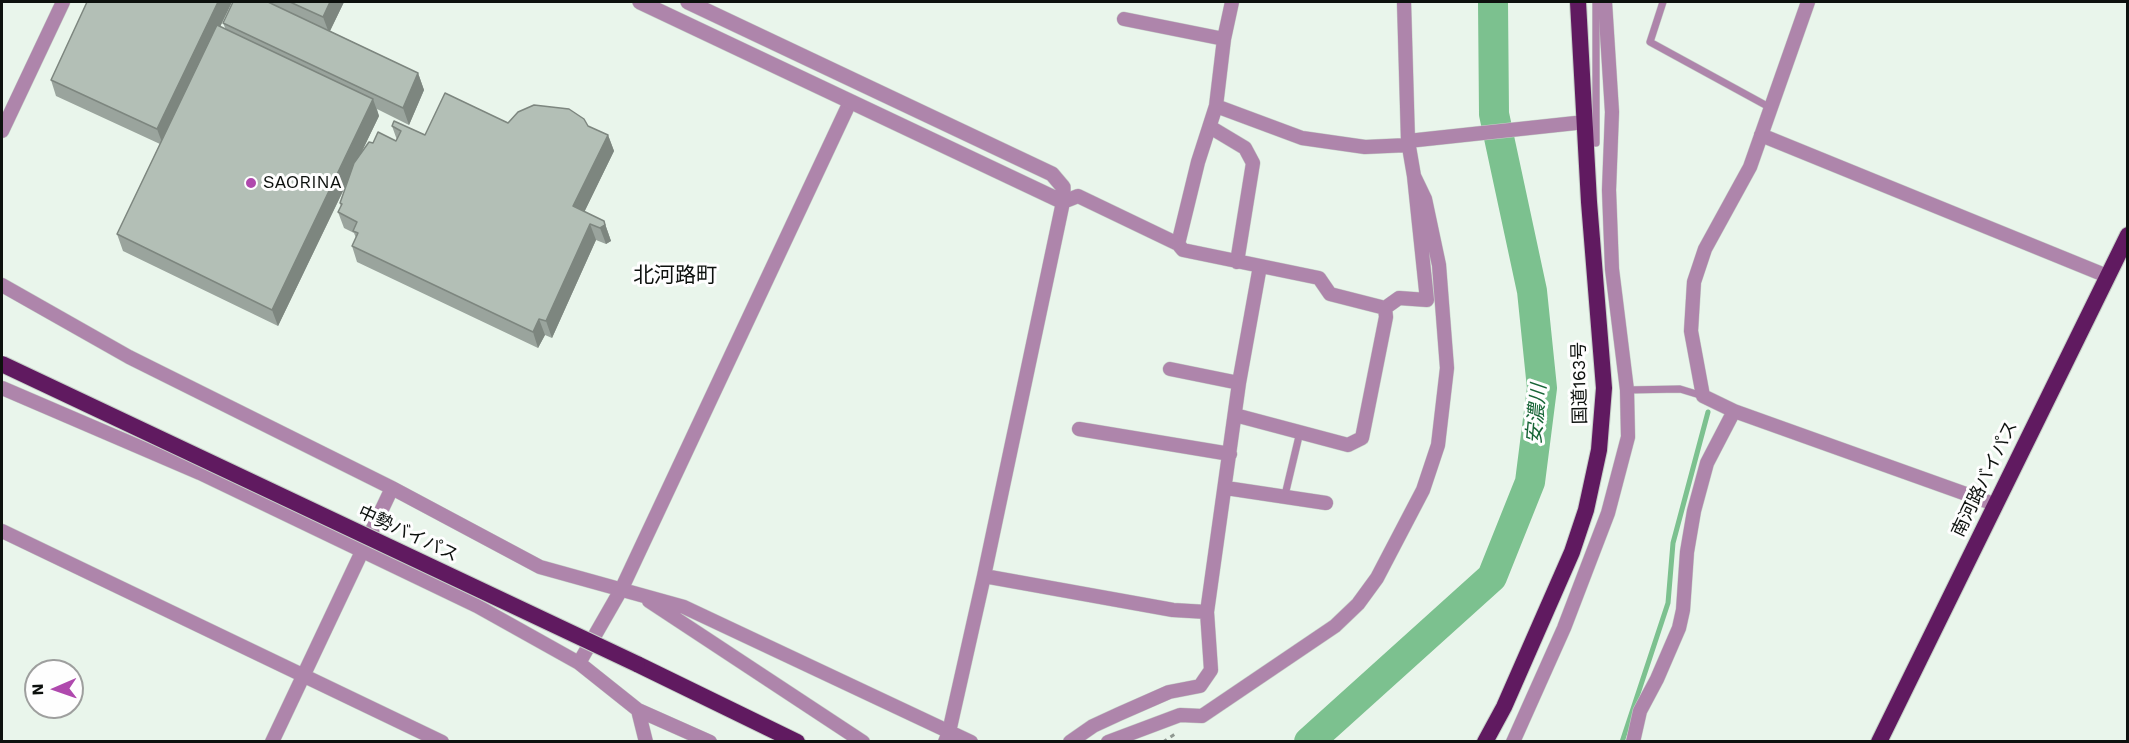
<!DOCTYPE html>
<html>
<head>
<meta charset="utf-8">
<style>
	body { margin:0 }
	#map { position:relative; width:2129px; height:743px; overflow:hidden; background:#e9f5eb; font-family:"Work Sans",sans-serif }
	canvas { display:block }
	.frame { position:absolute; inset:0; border:3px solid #0d110e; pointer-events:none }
	.north { position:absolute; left:24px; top:659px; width:60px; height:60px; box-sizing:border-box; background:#fefefe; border:2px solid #9e9f9e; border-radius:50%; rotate:268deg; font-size:16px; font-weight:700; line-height:24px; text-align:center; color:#0d110e }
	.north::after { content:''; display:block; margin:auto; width:21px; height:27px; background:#af49ad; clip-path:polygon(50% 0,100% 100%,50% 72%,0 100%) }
</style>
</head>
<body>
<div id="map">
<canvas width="2129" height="743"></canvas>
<div class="frame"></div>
<div class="north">N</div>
</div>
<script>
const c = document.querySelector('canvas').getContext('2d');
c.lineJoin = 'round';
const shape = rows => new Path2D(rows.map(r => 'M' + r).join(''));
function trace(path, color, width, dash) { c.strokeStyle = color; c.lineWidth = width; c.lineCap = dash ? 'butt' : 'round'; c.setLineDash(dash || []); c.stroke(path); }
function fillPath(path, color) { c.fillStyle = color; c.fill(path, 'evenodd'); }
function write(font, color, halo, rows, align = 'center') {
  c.font = font + ' "Work Sans","Noto Sans JP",sans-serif'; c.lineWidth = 6; c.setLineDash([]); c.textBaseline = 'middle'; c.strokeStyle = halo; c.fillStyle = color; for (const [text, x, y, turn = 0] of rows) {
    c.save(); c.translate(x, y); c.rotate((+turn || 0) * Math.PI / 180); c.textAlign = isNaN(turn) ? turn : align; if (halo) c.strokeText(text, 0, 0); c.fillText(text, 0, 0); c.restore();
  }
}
const stream = shape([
	[1622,742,1668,603,1673,543,1708,412]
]);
const river = shape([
	[1309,742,1492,577,1530,482,1542,388,1532,291,1494,114,1493,2]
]);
const path = shape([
	[1163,742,1175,734]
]);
const service = shape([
	[1663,2,1650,42,1769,107],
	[1587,143,1596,143,1596,2],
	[1627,390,1680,389,1703,396],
	[1285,495,1300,432]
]);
const minor = shape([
	[1808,2,1750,167,1705,249,1694,282,1691,331,1703,396,1734,411,1994,504],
	[1124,19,1224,39],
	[1216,106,1302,138,1365,147,1409,145],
	[1210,127,1245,148,1253,163,1237,262],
	[2,131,63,2],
	[1761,135,2107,276],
	[1408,141,1585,122],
	[1178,244,1198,162,1216,106,1224,39,1232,2],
	[2,285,129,357,392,488,540,567,684,607,971,742],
	[1170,369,1239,383],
	[2,388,200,473,477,606,579,663,638,710,710,742],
	[1235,415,1348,445,1362,438,1386,317,1385,308],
	[1079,429,1230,454],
	[1226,488,1326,503],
	[2,531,442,742],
	[984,576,1173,610,1207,612],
	[649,601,863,742],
	[579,663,622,588,850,102],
	[638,710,646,742],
	[272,742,392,488],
	[945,742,949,732,984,576,1063,202,1078,196,1178,244,1183,250,1319,278,1330,294,1385,308,1399,298,1427,300,1414,176],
	[1070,742,1093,726,1119,714,1169,692,1200,686,1211,670,1207,612,1239,383,1260,266],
	[1108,742,1180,715,1202,716,1335,626,1358,604,1377,578,1423,490,1438,445,1447,368,1439,265,1425,199,1414,176,1408,141,1404,2],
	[1513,742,1564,628,1608,513,1628,437,1627,390,1612,269,1609,190,1612,112,1605,2],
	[1633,742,1640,711,1657,679,1679,628,1683,610,1687,552,1694,511,1707,463,1734,411]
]);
const tertiary = shape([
	[640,2,1063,202,1063,187,1052,174,688,2]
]);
const trunk = shape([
	[637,664,797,742],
	[1485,742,1504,707,1572,552,1586,510,1599,450,1604,388,1589,202,1578,2],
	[1879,742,2128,235]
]);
const trunkBridge = shape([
	[2,364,637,664]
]);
const wall = shape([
	[87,2,232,2,220,27,226,30,223,23,233,2,344,2,330,31,418,73,424,90,409,125,377,109,379,116,361,153,373,143,396,141,397,140,392,126,425,135,508,123,588,126,608,135,614,151,584,212,604,221,611,241,606,244,596,240,552,338,545,335,538,348,357,262,352,246,356,238,354,233,344,228,338,212,341,207,340,203,347,183,278,326,123,251,117,234,160,144,56,96,51,80]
]);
const shadedWall = shape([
	[218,2,232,2,163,145,157,129],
	[330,2,344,2,329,33,323,17],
	[418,73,424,90,409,125,403,108],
	[373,99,379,116,278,326,272,310],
	[608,135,614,151,579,223,573,206],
	[604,221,611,241,606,244,600,228],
	[590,224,596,240,552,338,546,321],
	[539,319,545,335,538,348,533,332]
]);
const building = shape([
	[87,2,218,2,157,129,51,80,87,2],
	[233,2,268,2,418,73,403,108,223,23,233,2],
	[290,2,330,2,323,17,290,2],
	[217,25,373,99,272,310,117,234,217,25],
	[445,93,508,123,518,112,534,105,569,109,584,119,588,126,608,135,573,206,604,221,605,225,600,228,590,224,546,321,539,319,533,332,352,246,358,233,353,231,357,222,338,212,342,204,340,203,354,163,369,142,373,143,378,132,396,141,401,131,392,126,394,121,425,135,445,93]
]);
const markers = [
	[251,183,6,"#af49ad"]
];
const poiNames = [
	["SAORINA",263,183]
];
const streetNames = [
	["国道163号",1580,383,-91],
	["南河路バイパス",1985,479,-64],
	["中勢バイパス",408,534,25]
];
const waterNames = [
	["安濃川",1537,414,-85]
];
const quarterNames = [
	["北河路町",675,276]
];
trace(stream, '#7cc18f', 5);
trace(river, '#7cc18f', 30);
trace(service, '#c6d1c8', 8);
trace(minor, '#c6d1c8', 15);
trace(tertiary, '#c6d1c8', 16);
trace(trunk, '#c6d1c8', 18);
trace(path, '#8f9891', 3, [4.5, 4.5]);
trace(service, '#ae85ab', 7);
trace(minor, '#ae85ab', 14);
trace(tertiary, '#ae85ab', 15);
trace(trunk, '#601a60', 16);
trace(trunkBridge, '#c6d1c8', 18, []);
trace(trunkBridge, '#601a60', 16);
fillPath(wall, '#9aa49d');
fillPath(shadedWall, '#7d867f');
fillPath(building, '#b3bfb6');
trace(building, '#7d867f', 1.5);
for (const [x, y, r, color] of markers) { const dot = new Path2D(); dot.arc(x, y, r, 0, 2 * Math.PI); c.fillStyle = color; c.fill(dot); trace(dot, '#fefefe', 2); }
write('18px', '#0d110e', '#fefefe', poiNames, 'left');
write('18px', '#0d110e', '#fefefe', streetNames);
write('italic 20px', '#176436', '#fefefe', waterNames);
write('21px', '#0d110e', '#fefefe', quarterNames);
</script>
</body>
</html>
